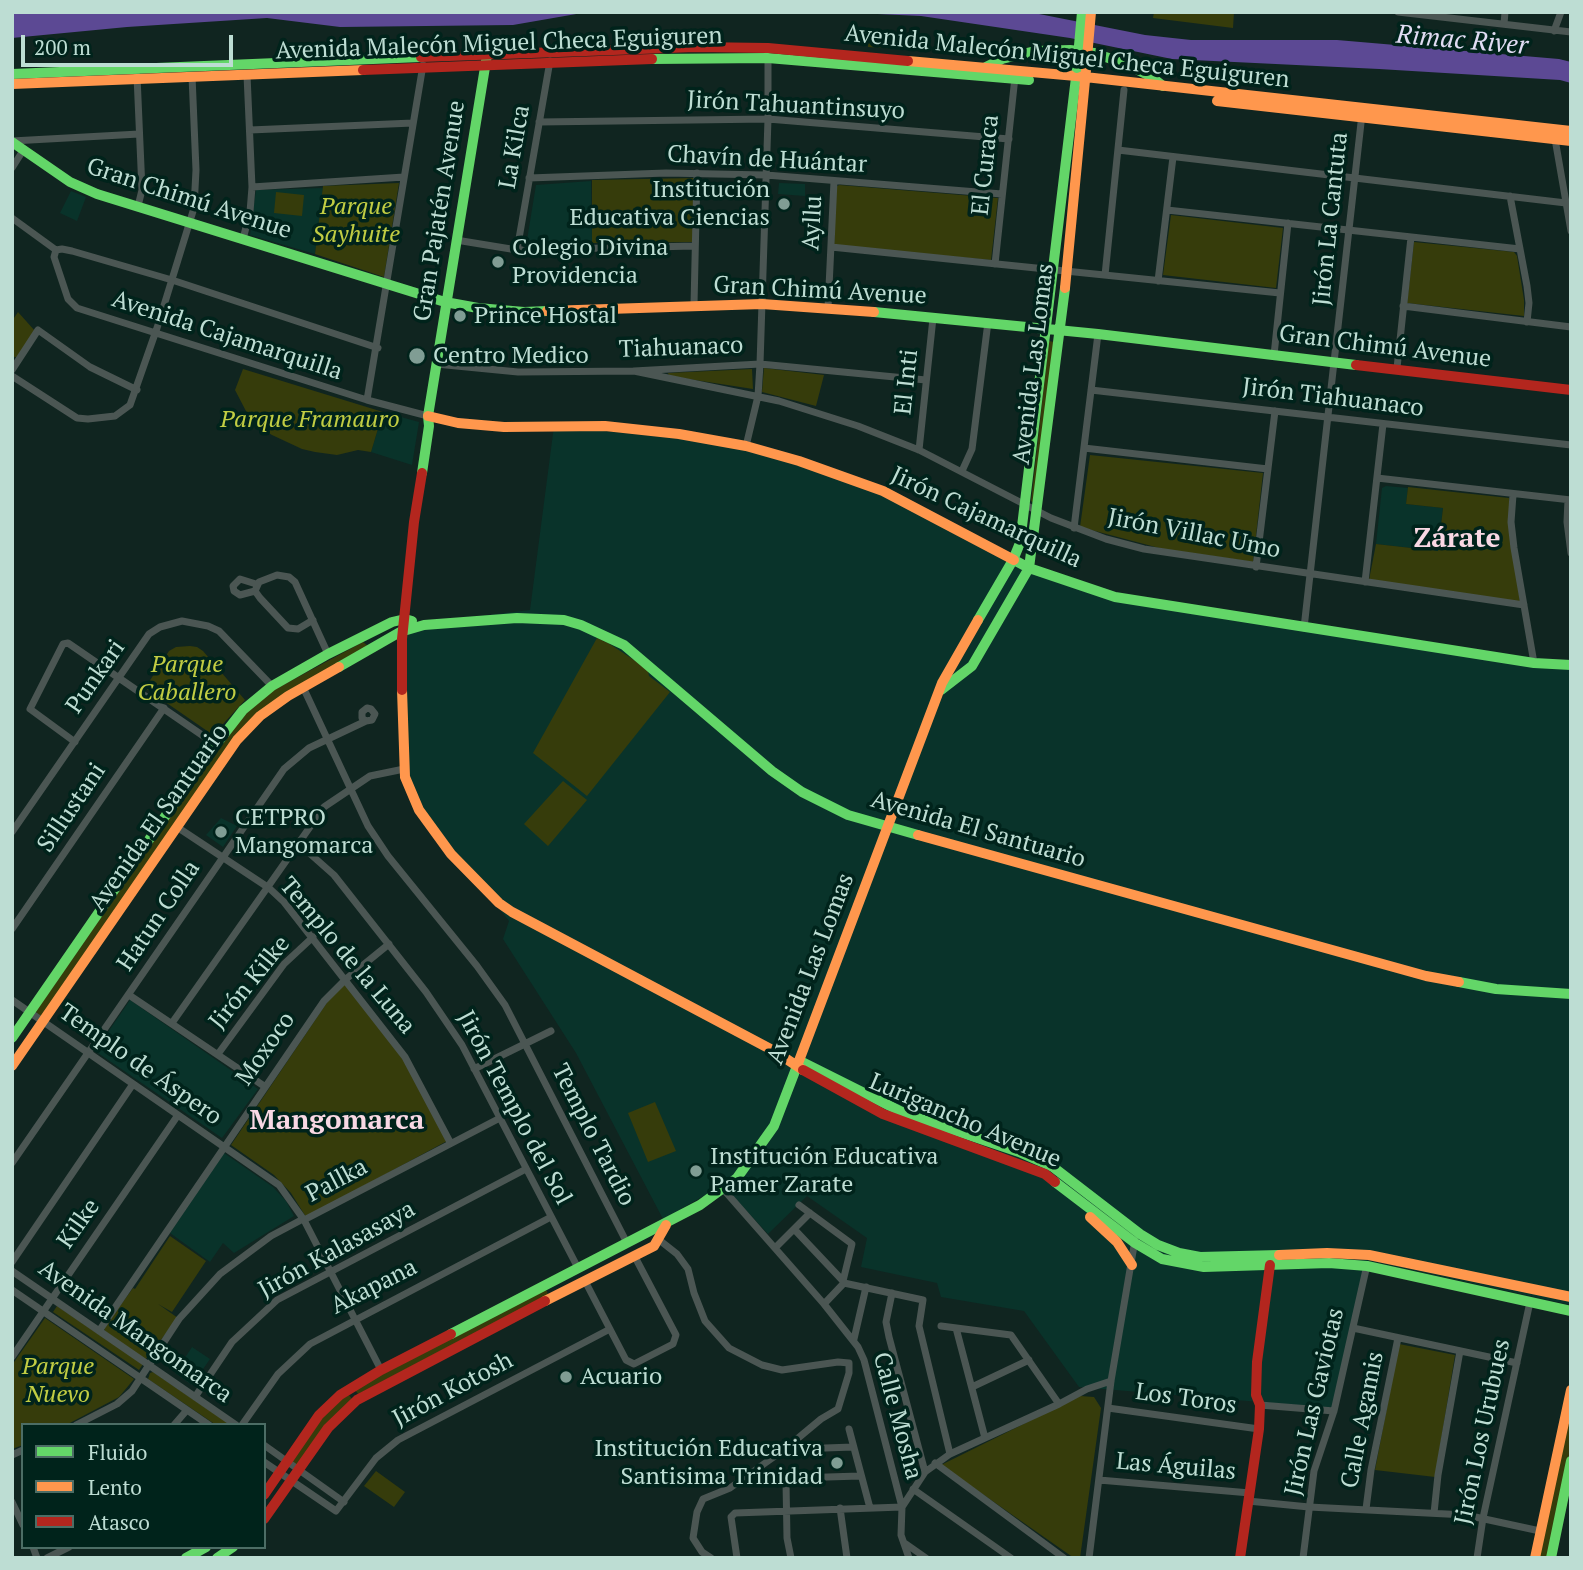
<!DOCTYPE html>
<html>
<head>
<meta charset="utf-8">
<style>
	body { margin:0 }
	#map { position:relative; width:1583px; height:1570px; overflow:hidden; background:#102520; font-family:"PT Serif",serif }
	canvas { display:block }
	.frame { position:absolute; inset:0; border:14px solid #bdddd3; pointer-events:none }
	.legend { position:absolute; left:21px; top:1423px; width:245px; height:126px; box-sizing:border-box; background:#00231b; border:2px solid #4c6d65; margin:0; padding:9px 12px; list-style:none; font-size:21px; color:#bdddd3 }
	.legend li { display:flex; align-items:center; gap:14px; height:35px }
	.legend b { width:35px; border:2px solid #4c6d65 }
	.scale { position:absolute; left:21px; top:35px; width:212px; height:32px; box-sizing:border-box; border:4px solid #bdddd3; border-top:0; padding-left:9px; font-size:21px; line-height:24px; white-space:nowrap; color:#bdddd3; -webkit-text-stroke:5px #00231b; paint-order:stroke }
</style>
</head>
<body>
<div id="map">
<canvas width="1583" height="1570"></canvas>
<div class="frame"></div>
<ul class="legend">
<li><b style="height:9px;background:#63d668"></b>Fluido</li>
<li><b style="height:9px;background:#ff974d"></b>Lento</li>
<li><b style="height:9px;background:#b3261e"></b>Atasco</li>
</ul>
<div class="scale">200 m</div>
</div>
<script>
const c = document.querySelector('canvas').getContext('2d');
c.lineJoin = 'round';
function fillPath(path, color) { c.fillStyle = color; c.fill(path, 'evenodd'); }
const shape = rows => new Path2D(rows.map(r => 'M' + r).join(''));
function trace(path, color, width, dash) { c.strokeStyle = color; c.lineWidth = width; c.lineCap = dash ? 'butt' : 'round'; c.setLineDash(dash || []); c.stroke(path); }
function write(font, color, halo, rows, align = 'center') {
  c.font = font + ' "PT Serif",serif'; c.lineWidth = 7; c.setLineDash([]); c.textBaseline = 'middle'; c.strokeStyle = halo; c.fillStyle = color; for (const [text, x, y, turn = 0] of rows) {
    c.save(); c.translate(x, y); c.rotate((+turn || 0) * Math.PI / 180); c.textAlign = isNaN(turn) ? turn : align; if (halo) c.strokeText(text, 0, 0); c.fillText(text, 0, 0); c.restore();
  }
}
const built = shape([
	[591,181,592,241,526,246,536,185],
	[779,183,805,184,805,196,778,194],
	[323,188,315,254,250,235,256,190],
	[71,191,86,197,77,221,60,213],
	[383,412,419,422,412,465,371,452],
	[554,426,740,445,879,489,1016,561,1159,606,1571,663,1571,1305,1369,1261,1332,1408,1079,1387,1024,1311,941,1297,937,1283,861,1267,867,1238,807,1196,768,1234,723,1185,663,1219,576,1053,503,939,509,921,421,810,402,768,405,625,530,610],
	[1386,486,1408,488,1406,504,1443,508,1438,551,1376,544,1382,488],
	[221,818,237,826,223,847,206,835],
	[130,1000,258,1089,222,1138,95,1051],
	[224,1153,273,1187,286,1201,294,1216,234,1253,223,1243,210,1262,170,1233],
	[192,1347,210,1359,192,1385,175,1373]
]);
const green = shape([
	[1154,12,1234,12,1233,28,1153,18],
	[869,31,900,33,899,49,868,47],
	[694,178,693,242,592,243,592,180],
	[399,183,384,277,315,254,323,186],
	[839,185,998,198,991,260,834,246,836,187],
	[276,192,304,195,302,216,274,213],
	[1171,215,1283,228,1276,288,1163,275],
	[1414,242,1514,252,1517,256,1524,300,1524,316,1407,303],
	[18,312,35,331,18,358,12,356,12,321],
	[1049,341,1054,342,1035,504,1031,501],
	[764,368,824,375,816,406,762,392],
	[243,369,383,412,371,452,358,450,337,455,315,452,302,449,272,435,262,429,247,413,235,390],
	[752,369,753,389,669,376,668,373],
	[1090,455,1263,473,1253,562,1163,549,1080,527],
	[1408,487,1509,498,1509,519,1520,602,1369,580,1376,544,1438,551,1443,508,1406,504],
	[597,638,608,643,637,662,648,671,649,676,670,692,587,796,533,753],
	[363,642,368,646,257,715,41,1016,37,1014,36,1011,236,722,272,691],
	[190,646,197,647,203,651,245,700,213,735,145,688,169,651,176,647],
	[563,781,587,800,548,846,524,824],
	[345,983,407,1064,447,1141,306,1217,291,1193,274,1175,231,1145,328,1001],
	[655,1102,676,1151,648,1162,628,1113],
	[170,1236,206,1261,172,1312,158,1304,178,1318,145,1360,105,1331,104,1328,133,1288,135,1289],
	[543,1289,547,1291,548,1295,358,1394,355,1390,356,1386],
	[57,1306,143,1364,139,1370,53,1312],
	[45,1318,134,1379,119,1397,66,1425,23,1425,23,1445,12,1449,12,1365],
	[1399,1344,1455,1355,1435,1477,1375,1470],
	[153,1372,231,1425,216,1425,148,1379,150,1373],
	[349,1395,352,1399,298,1465,293,1463,293,1459,332,1405],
	[1080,1396,1094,1397,1101,1408,1080,1558,1074,1558,941,1465],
	[1571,1407,1571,1446,1547,1558,1538,1558],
	[376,1471,405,1492,394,1507,364,1486]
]);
const water = shape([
	[12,12,704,12,683,14,582,13,513,25,340,27,267,18,127,27,12,38],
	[834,12,1029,12,1145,35,1191,40,1337,40,1559,59,1571,62,1571,83,1560,80,1379,69,1172,59,1070,38,921,16]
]);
const street = shape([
	[1398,12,1571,32],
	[1504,24,1505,12],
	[1554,31,1561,12],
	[137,76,142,190,138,206],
	[539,122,768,119,1009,139],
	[250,130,413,123],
	[1555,139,1571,231],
	[12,141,139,134],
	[1118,150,1566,203],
	[12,168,24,149],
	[529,178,666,173,766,175,1002,194],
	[252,187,404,177],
	[1510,196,1527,286,1529,303,1527,322],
	[1167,210,1520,249],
	[12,218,56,250,62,249,72,251,172,280,378,348],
	[243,239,250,212,252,187,247,75],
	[456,240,517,250,695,246],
	[831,247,1280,293],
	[56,250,54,257,68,299,77,308,367,400,428,416],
	[517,250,550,61],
	[995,264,1015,77],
	[1105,275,1124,90],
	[1158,281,1173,157],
	[694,305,697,173],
	[1403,306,1571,327],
	[828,308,834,181],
	[1274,355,1288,223],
	[436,364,518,372,634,371,760,364,926,380],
	[1397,368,1411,237],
	[12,370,38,330,90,367,137,390],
	[634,371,779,401,858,426,919,450,1051,518,1106,539,1144,549,1524,605],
	[12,376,77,418,88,419,115,416,130,405,157,328,194,208,196,170,192,76],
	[1091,390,1571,445],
	[367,400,423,65],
	[746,446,758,396,760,364,768,119,768,58],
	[1084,448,1268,469],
	[919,450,933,318],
	[962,471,972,449,988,322],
	[1377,478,1571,500],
	[1513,495,1511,522,1514,548,1534,663],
	[1568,500,1567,522,1571,553],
	[1074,528,1098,334],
	[1256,567,1275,411],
	[1365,582,1383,424],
	[255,591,259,582,277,575,289,577,295,582,328,654],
	[255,591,260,598,288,628,298,629,313,620],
	[255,591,240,595,234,591,233,586,240,579,256,584],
	[1304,628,1362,114],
	[303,687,368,826,388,856,477,966,505,1005,627,1243],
	[75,742,30,709,63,644,68,643,215,744],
	[177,827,269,888,284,902,405,1057,450,1142],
	[12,832,149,634,160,627,182,621,208,626,219,631,272,686],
	[299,844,334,875,426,992,462,1045,578,1268],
	[12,929,164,708],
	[129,995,264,1086],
	[12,1000,279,1185,304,1220,381,1370],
	[172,1023,324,807,370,776,404,769],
	[218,1054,284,964,313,937],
	[474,1069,551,1031],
	[12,1163,284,769,309,748,366,721,372,720,375,714,371,709,367,708,362,712,362,718,366,721],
	[723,1189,824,1304,858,1347,864,1360,902,1507],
	[799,1205,852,1244,843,1281],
	[304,1220,500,1118],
	[794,1229,844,1282],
	[658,1239,677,1254,688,1269,694,1293,705,1321,729,1348,762,1365,782,1370,838,1362,849,1363,849,1373,838,1409,821,1419,785,1449,730,1488,703,1499,697,1512,693,1538,702,1552,711,1558],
	[775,1248,810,1213],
	[12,1262,133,1084],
	[12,1271,236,1425],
	[585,1281,626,1360,634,1364,673,1344,676,1335,635,1257],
	[844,1283,923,1300,919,1326,950,1454],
	[12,1290,209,1425],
	[892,1293,886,1322,889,1337,925,1472],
	[824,1304,844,1283],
	[941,1326,1011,1335,1059,1404],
	[956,1328,985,1438],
	[1353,1328,1517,1363],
	[99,1331,324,1001,346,979,389,944],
	[854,1339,866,1287],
	[12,1357,178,1115],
	[972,1387,1029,1360],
	[195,1397,232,1342,277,1300,526,1169],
	[1260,1405,1334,1411],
	[1108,1408,1259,1429],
	[76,1425,117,1404,132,1391,179,1319,220,1274,271,1236,303,1219],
	[174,1425,187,1410],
	[242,1425,278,1374,310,1344,551,1217],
	[849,1429,870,1508],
	[264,1445,344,1502],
	[825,1448,853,1447],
	[12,1455,23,1450],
	[264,1462,336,1511,376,1458,398,1440,610,1329],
	[935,1463,1064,1558],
	[1099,1480,1250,1493],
	[913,1489,1011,1558],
	[1248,1501,1309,1507,1466,1515,1540,1531],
	[12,1502,23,1525],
	[840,1508,847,1558],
	[1366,1509,1371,1470,1398,1338],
	[1434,1513,1438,1475,1460,1351],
	[906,1544,926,1558],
	[33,1547,37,1558],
	[47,1558,69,1547],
	[737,1558,731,1517,735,1513,902,1507],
	[791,1558,787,1538,786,1482,789,1479,795,1478,860,1476],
	[909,1558,901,1535,902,1507,925,1472,950,1454,1059,1404,1087,1389,1111,1381],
	[1089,1558,1111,1381,1135,1240],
	[1303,1558,1314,1471,1334,1411,1367,1265],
	[1477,1558,1483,1518,1530,1302]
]);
const fast = shape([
	[652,59,768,58,1029,80],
	[986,67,1002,59,1035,51,1070,50,1094,53,1126,64,1150,76,1163,86],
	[12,74,421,57],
	[12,142,70,182,97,194,445,302,478,308,524,312,547,311],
	[874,312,1098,334,1356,365],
	[422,473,429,426,428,416,487,55],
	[1014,560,1029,568,1115,597,1534,663,1571,665],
	[978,620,1013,560,1020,543,1077,69],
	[339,667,400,632,424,625,517,618,564,620,581,625,624,645,772,771,802,792,848,815,918,835],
	[941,690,972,666,1029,568,1065,288],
	[1459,982,1496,989,1571,994],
	[12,1038,204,760,243,710,272,686,328,654,392,622,405,619,412,621],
	[802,1062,906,1114,1019,1152,1053,1167,1140,1234,1158,1245,1179,1253,1200,1257,1279,1255],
	[1055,1182,1135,1243,1162,1259,1204,1267,1329,1263,1367,1266,1571,1311],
	[451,1334,700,1205,737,1178,774,1126,797,1066],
	[186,1558,206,1547],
	[217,1558,233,1547],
	[1551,1558,1571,1461]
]);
const slow = shape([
	[908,61,1076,76,1571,131],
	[12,84,363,70],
	[1217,101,1571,141],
	[1065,288,1086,70],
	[547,311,762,304,874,312],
	[428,416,458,423,504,427,605,426,679,434,746,446,799,461,883,491,1014,560],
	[402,690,405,777,419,810,451,854,499,903,512,912,776,1052,803,1070],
	[918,835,1426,976,1459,982],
	[12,1066,237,740,260,716,288,696,339,667],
	[797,1066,942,683,978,620],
	[1090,1217,1117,1242,1132,1265],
	[1279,1255,1327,1253,1369,1255,1571,1297],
	[545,1301,654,1246,666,1225],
	[1535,1558,1571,1390]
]);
const jam = shape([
	[421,57,695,47,768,48,908,61],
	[363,70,652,59],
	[1356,365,1571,390],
	[402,690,402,639,414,522,422,473],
	[803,1070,883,1114,1045,1174,1055,1182],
	[264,1495,319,1415,340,1395,381,1370,451,1334],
	[264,1519,328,1428,357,1400,545,1301],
	[1240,1558,1259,1429,1260,1405,1256,1395,1257,1362,1270,1265]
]);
const fastBridge = shape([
	[1077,68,1082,12]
]);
const slowBridge = shape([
	[1086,69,1091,12]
]);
const markers = [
	[784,204,7,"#809d94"],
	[498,262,7,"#809d94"],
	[460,316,7,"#809d94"],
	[417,356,9,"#809d94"],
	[221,832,7,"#809d94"],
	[696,1171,7,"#809d94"],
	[566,1377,7,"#809d94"],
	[837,1463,7,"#809d94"]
];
const streetNames = [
	["Avenida Malecón Miguel Checa Eguiguren",499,44,-2],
	["Avenida Malecón Miguel Checa Eguiguren",1067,57,6],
	["Jirón Tahuantinsuyo",796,106,3],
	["La Kilca",515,147,-80],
	["Chavín de Huántar",767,160,3],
	["El Curaca",986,165,-84],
	["Gran Chimú Avenue",189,199,18],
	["Gran Pajatén Avenue",440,211,-81],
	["Jirón La Cantuta",1331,219,-84],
	["Ayllu",813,223,-87],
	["Gran Chimú Avenue",820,291,3],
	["Avenida Cajamarquilla",227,336,18],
	["Gran Chimú Avenue",1385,347,7],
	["Tiahuanaco",681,348,-2],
	["Avenida Las Lomas",1034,364,-83],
	["El Inti",907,382,-84],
	["Jirón Tiahuanaco",1333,398,7],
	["Jirón Cajamarquilla",986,518,25],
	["Jirón Villac Umo",1194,534,11],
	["Punkari",96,677,-55],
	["Sillustani",72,808,-56],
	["Avenida El Santuario",159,818,-55],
	["Avenida El Santuario",978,830,16],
	["Hatun Colla",159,916,-56],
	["Templo de la Luna",347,956,50],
	["Avenida Las Lomas",811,969,-69],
	["Jirón Kilke",250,983,-51],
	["Moxoco",266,1049,-55],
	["Templo de Áspero",140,1065,35],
	["Jirón Templo del Sol",514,1108,62],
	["Lurigancho Avenue",965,1121,23],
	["Templo Tardio",593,1135,63],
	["Pallka",337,1181,-28],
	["Kilke",79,1224,-55],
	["Jirón Kalasasaya",337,1250,-29],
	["Akapana",374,1287,-27],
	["Avenida Mangomarca",135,1332,35],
	["Jirón Kotosh",453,1390,-28],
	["Los Toros",1186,1399,8],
	["Jirón Las Gaviotas",1315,1402,-77],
	["Calle Mosha",897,1416,75],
	["Calle Agamis",1363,1420,-79],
	["Jirón Los Urubues",1483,1432,-78],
	["Las Águilas",1176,1467,5]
];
const poiNames = [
	["Institución",770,190,"right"],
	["Educativa Ciencias",770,218,"right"],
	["Colegio Divina",512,248],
	["Providencia",512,276],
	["Prince Hostal",474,316],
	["Centro Medico",433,356],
	["CETPRO",235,818],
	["Mangomarca",235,846],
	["Institución Educativa",710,1157],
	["Pamer Zarate",710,1185],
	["Acuario",580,1377],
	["Institución Educativa",823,1449,"right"],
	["Santisima Trinidad",823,1477,"right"]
];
const parkNames = [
	["Parque",356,207],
	["Sayhuite",356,235],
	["Parque Framauro",310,420],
	["Parque",187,665],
	["Caballero",187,693],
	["Parque",58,1367],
	["Nuevo",58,1395]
];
const waterNames = [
	["Rimac River",1462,41,5]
];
const quarterNames = [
	["Zárate",1457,539],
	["Mangomarca",337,1121]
];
fillPath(built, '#09332a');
fillPath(green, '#363c0b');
fillPath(water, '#5c4994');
trace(street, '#4b5653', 7);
trace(fast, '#63d668', 10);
trace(slow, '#ff974d', 10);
trace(jam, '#b3261e', 10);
trace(fastBridge, '#63d668', 10);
trace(slowBridge, '#ff974d', 10);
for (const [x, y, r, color] of markers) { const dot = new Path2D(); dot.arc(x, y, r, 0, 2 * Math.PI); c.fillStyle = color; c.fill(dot); trace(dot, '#00231b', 2.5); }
write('24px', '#bdddd3', '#00231b', streetNames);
write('24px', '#bdddd3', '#00231b', poiNames, 'left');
write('italic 24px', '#c1cd43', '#00231b', parkNames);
write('italic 26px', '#e0dcf3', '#00231b', waterNames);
write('bold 28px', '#f9d8e4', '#00231b', quarterNames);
</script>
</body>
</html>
